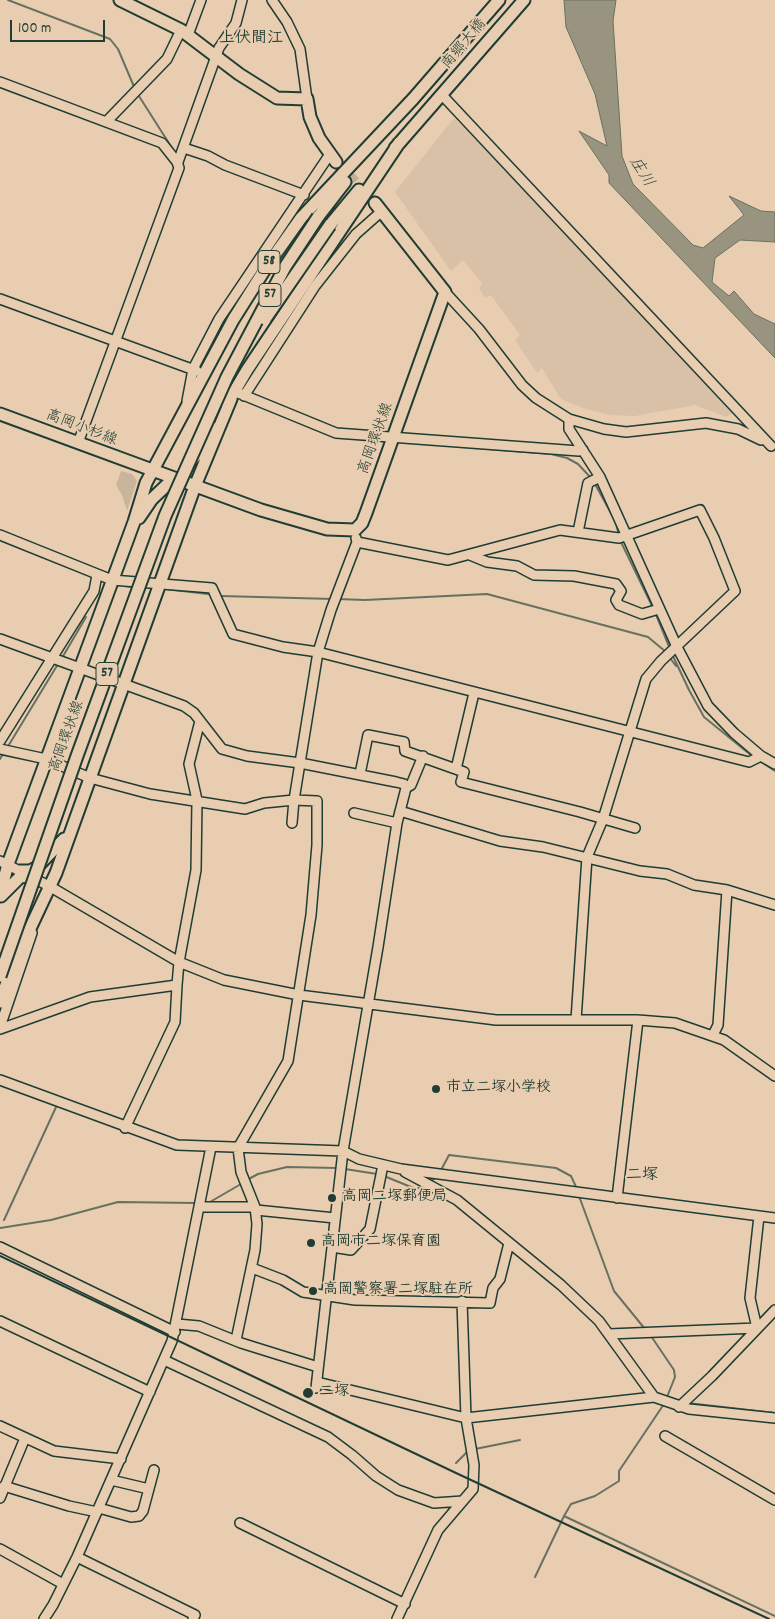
<!DOCTYPE html>
<html>
<head>
<meta charset="utf-8">
<style>
	body { margin:0 }
	#map { position:relative; width:775px; height:1619px; overflow:hidden; background:#e9cdb0; font-family:Dekko,sans-serif }
	canvas { display:block }
	.scale { position:absolute; left:10px; top:20px; width:95px; height:22px; box-sizing:border-box; border:2px solid #1f3d34; border-top:0; padding-left:6px; font-size:15px; line-height:18px; white-space:nowrap; color:#1f3d34; -webkit-text-stroke:4px #e9cdb0; paint-order:stroke }
</style>
</head>
<body>
<div id="map">
<canvas width="775" height="1619"></canvas>
<div class="scale">100 m</div>
</div>
<script>
const c = document.querySelector('canvas').getContext('2d');
c.lineJoin = 'round';
function fillPath(path, color) { c.fillStyle = color; c.fill(path, 'evenodd'); }
const shape = rows => new Path2D(rows.map(r => 'M' + r).join(''));
function trace(path, color, width, dash) { c.strokeStyle = color; c.lineWidth = width; c.lineCap = dash ? 'butt' : 'round'; c.setLineDash(dash || []); c.stroke(path); }
function write(font, color, halo, rows, align = 'center') {
  c.font = font + ' Dekko,"Klee One",sans-serif'; c.lineWidth = 4; c.setLineDash([]); c.textBaseline = 'middle'; c.strokeStyle = halo; c.fillStyle = color; for (const [text, x, y, turn = 0] of rows) {
    c.save(); c.translate(x, y); c.rotate((+turn || 0) * Math.PI / 180); c.textAlign = isNaN(turn) ? turn : align; if (halo) c.strokeText(text, 0, 0); c.fillText(text, 0, 0); c.restore();
  }
}
const built = shape([
	[454,118,578,243,734,412,726,417,695,405,635,416,610,415,583,408,561,399,542,368,537,373,515,340,520,335,491,295,485,298,479,288,482,283,463,260,451,271,395,192]
]);
const green = shape([
	[121,471,132,474,137,481,127,511,122,495,116,485]
]);
const water = shape([
	[564,0,616,0,613,21,622,156,633,184,693,245,703,248,744,215,729,196,761,211,775,212,775,242,740,240,715,258,712,282,729,296,734,291,754,314,775,324,775,358,609,183,609,175,579,131,607,146,595,94,566,27,564,0]
]);
const stream = shape([
	[8,0,110,39,118,49,135,89],
	[137,93,172,148],
	[427,444,551,454,567,458,578,464,591,478],
	[595,484,612,515],
	[615,519,619,536],
	[620,540,653,608],
	[124,586,133,587],
	[165,589,208,594],
	[221,596,333,599],
	[337,599,365,600,487,594,648,637,666,652],
	[655,612,670,649],
	[672,654,689,690,704,717,752,756],
	[62,658,86,617],
	[670,658,676,666],
	[7,748,58,664],
	[0,759,3,754],
	[758,760,775,771],
	[345,1169,377,1174],
	[440,1172,449,1155,556,1168,571,1176,577,1189],
	[384,1176,416,1189,424,1186],
	[247,1180,258,1174,287,1167,337,1168],
	[430,1182,438,1176],
	[579,1196,614,1291,645,1329],
	[206,1203,210,1202,241,1184],
	[4,1220,57,1105],
	[0,1228,51,1220,118,1202,196,1203],
	[651,1336,674,1370,675,1377,667,1397],
	[688,1403,775,1413],
	[664,1404,619,1471,619,1481,595,1496,571,1504,564,1516,775,1616],
	[475,1449,520,1440],
	[456,1463,468,1451],
	[535,1577,564,1516]
]);
const minorTunnel = shape([
	[276,244,302,274]
]);
const majorTunnel = shape([
	[336,162,375,203]
]);
const minor = shape([
	[272,0,287,22,300,49,307,99],
	[188,35,201,0],
	[0,82,162,143,177,162,179,168,78,443],
	[442,95,771,446],
	[107,121,167,59,181,30],
	[184,148,208,156,225,165,304,195],
	[178,162,219,48,236,23,242,0],
	[445,292,479,329,522,385,536,398,569,419,604,429,626,432,706,423,738,429,761,440],
	[0,299,197,371],
	[236,392,336,433,579,451,583,450],
	[244,396,315,286,356,234,382,211],
	[187,401,193,369,219,319,330,154],
	[569,419,569,429,600,477,677,647,708,706,734,733,761,756,775,764],
	[578,532,588,483,600,477],
	[0,535,112,580,212,588,233,634,283,647,318,652,749,762,761,756],
	[357,542,448,560,560,530,619,538,700,510,714,538,735,591,661,661,646,679,603,819,587,857,576,1020],
	[470,555,487,562,517,566,534,575,574,576,616,584,621,591,616,600,619,605,642,614,659,609],
	[0,639,184,706,194,713,222,749,247,756,300,763,396,782,404,784,406,788,397,823,378,947,343,1151,316,1388],
	[0,741,94,591,97,575],
	[0,749,46,759,90,778,150,794,245,809,264,803,294,800,317,801,317,845,311,915,288,1061,238,1148,241,1172,255,1207,257,1224,255,1250,236,1340],
	[456,769,474,693],
	[360,774,368,735,404,742,405,751,464,772,461,782,580,812,635,828],
	[406,788,411,785,423,756],
	[400,811,500,841,543,847,640,871,667,874,694,885,727,890,775,905],
	[354,813,397,823],
	[292,823,294,800,318,652,331,610,357,542,356,538],
	[0,861,49,886,179,962,224,980,299,995,496,1020,638,1020,675,1023,724,1040,775,1076],
	[0,1027,32,933],
	[0,1029,90,997,177,985,179,962,196,870,197,800,189,764,200,721],
	[713,1035,718,1025,727,890],
	[0,1080,177,1145,343,1151,359,1159,401,1169,775,1218],
	[125,1128,175,1022,177,985],
	[405,1172,457,1200,561,1285,599,1321,654,1397,689,1409,775,1418],
	[617,1198,638,1020],
	[200,1207,255,1207],
	[256,1210,335,1218],
	[0,1247,175,1332],
	[332,1247,351,1250,370,1229,383,1165],
	[252,1268,283,1280,303,1292,355,1300,490,1303,493,1288,500,1279,509,1243],
	[0,1321,150,1392],
	[177,1324,199,1326,241,1343,318,1367],
	[609,1334,757,1328,750,1298,759,1216],
	[164,1360,328,1437,352,1455,376,1476,398,1490,434,1503,463,1501],
	[317,1382,466,1418,654,1397],
	[679,1407,712,1376,775,1310],
	[0,1426,54,1451,121,1459],
	[665,1436,775,1500],
	[111,1480,149,1489],
	[4,1486,69,1506,97,1512],
	[0,1498,25,1438],
	[99,1508,131,1517,139,1516,143,1511,154,1470],
	[240,1523,405,1604],
	[0,1549,63,1584],
	[77,1557,195,1615,193,1619],
	[44,1619,53,1605,77,1557,172,1341,211,1147],
	[397,1619,438,1530,473,1489,474,1465,466,1418,462,1301]
]);
const major = shape([
	[120,0,181,30,239,74,277,98,307,99,310,117,319,138,336,162],
	[395,148,524,0],
	[318,217,345,182],
	[330,225,359,190],
	[227,404,247,370,399,143],
	[0,414,261,510,327,529,355,530,362,523,366,513,445,292,375,203],
	[191,461,200,451,212,428],
	[139,518,152,499,173,479],
	[20,871,30,871,36,868,64,839],
	[0,894,8,864,134,522,146,483,233,320,267,266,301,218,413,99,499,0],
	[1,896,20,877,29,876],
	[0,1002,13,965,56,873,195,486,231,399]
]);
const rail = shape([
	[0,1256,456,1473,769,1619]
]);
const majorBridge = shape([
	[265,319,330,225],
	[0,976,77,756,165,516,227,377,285,267,318,217]
]);
const markers = [
	[436,1089,5,"#1f3d34"],
	[332,1198,5,"#1f3d34"],
	[311,1243,5,"#1f3d34"],
	[313,1291,5,"#1f3d34"],
	[308,1393,6,"#1f3d34"]
];
const shields = [
	[269,262,22],
	[270,295,22],
	[107,674,22]
];
const shieldNames = [
	["58",269,262],
	["57",270,295],
	["57",107,674]
];
const streetNames = [
	["南郷大橋",465,45,-50],
	["高岡小杉線",81,429,21],
	["高岡環状線",377,439,-70],
	["高岡環状線",68,737,-70]
];
const poiNames = [
	["市立二塚小学校",446,1089],
	["高岡二塚郵便局",342,1198],
	["高岡市二塚保育園",321,1243],
	["高岡警察署二塚駐在所",323,1291],
	["二塚",319,1393]
];
const neighbourhoodNames = [
	["上伏間江",251,40],
	["二塚",642,1177]
];
const waterNames = [
	["庄川",640,173,58]
];
fillPath(built, '#d8c1a6');
fillPath(green, '#c8b59b');
fillPath(water, '#99947f');
trace(water, '#687161', 1);
trace(stream, '#687161', 2);
trace(minorTunnel, '#c1b097', 9, [9, 4.5]);
trace(majorTunnel, '#c1b097', 11, [11, 5.5]);
trace(minor, '#1f3d34', 12);
trace(major, '#1f3d34', 15);
trace(minor, '#e9cdb0', 9);
trace(major, '#e9cdb0', 11);
trace(rail, '#1f3d34', 2);
trace(majorBridge, '#1f3d34', 15, []);
trace(majorBridge, '#e9cdb0', 11);
for (const [x, y, r, color] of markers) { const dot = new Path2D(); dot.arc(x, y, r, 0, 2 * Math.PI); c.fillStyle = color; c.fill(dot); trace(dot, '#e9cdb0', 2); }
for (const [x, y, w] of shields) { const box = new Path2D(); box.roundRect(x - w / 2, y - 11.5, w, 23, 4); c.fillStyle = '#e9cdb0'; c.fill(box); trace(box, '#1f3d34', 1); }
write('bold 14px', '#1f3d34', null, shieldNames);
write('15px', '#1f3d34', '#e9cdb0', streetNames);
write('bold 15px', '#1f3d34', '#e9cdb0', poiNames, 'left');
write('bold 16px', '#1f3d34', '#e9cdb0', neighbourhoodNames);
write('italic 16px', '#2b463c', '#e9cdb0', waterNames);
</script>
</body>
</html>
